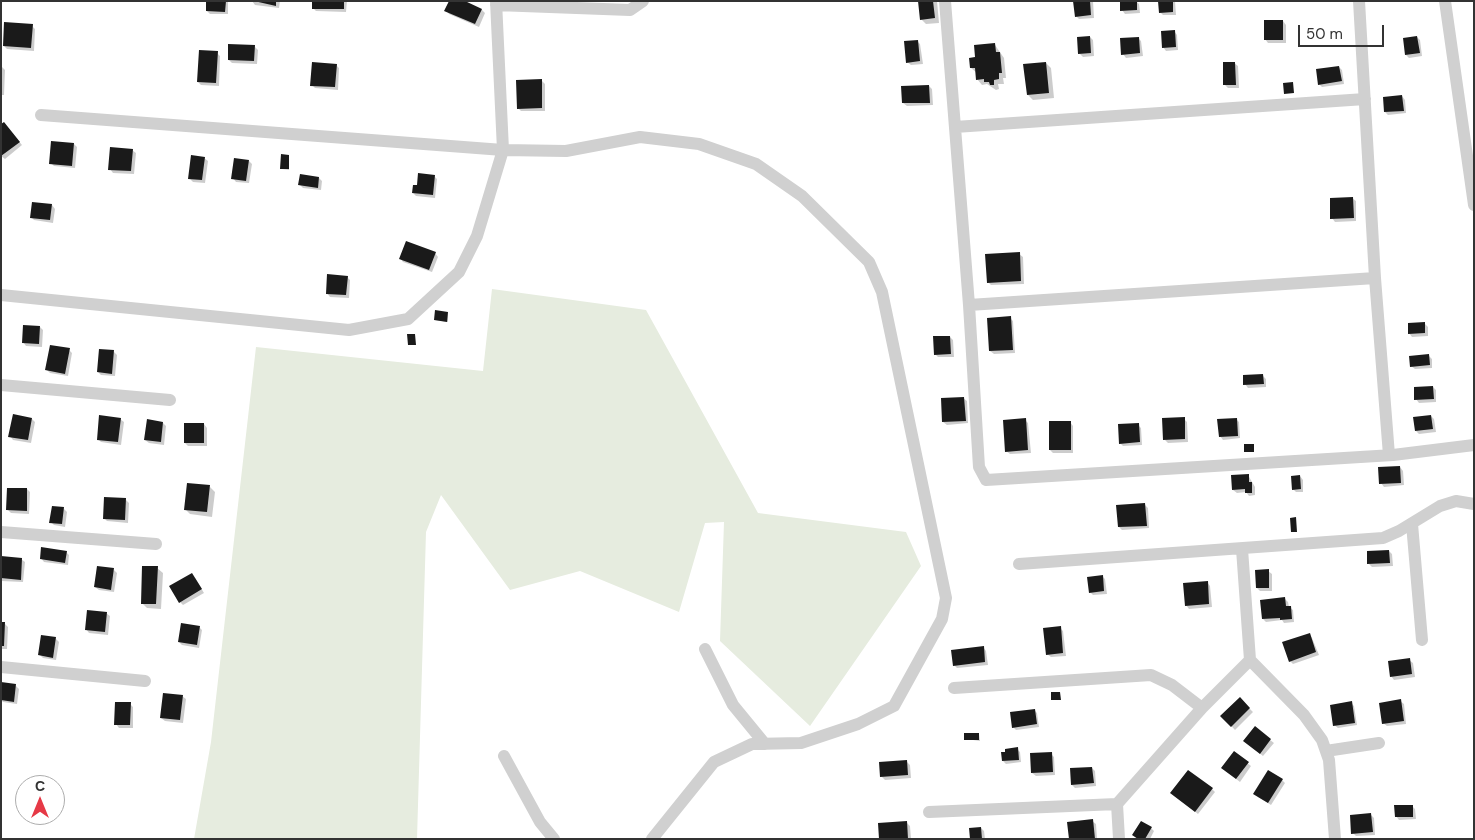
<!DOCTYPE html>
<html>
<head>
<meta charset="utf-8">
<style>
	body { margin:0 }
	#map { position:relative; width:1475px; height:840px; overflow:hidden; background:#fff; font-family:"DM Sans",sans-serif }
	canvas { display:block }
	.frame { position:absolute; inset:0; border:2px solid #333; pointer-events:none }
	.north { position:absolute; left:15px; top:775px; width:50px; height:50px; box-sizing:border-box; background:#fff; border:1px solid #adadad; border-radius:50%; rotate:0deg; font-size:14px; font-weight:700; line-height:20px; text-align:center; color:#333 }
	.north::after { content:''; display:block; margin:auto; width:18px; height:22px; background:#e63946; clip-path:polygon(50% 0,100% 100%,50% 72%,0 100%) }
	.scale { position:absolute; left:1298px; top:25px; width:86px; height:22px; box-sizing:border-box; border:2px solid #333; border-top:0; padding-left:6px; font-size:15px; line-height:18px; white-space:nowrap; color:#333; -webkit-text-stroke:4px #fff; paint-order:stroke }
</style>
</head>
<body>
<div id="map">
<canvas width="1475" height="840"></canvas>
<div class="frame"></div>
<div class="north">С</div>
<div class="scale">50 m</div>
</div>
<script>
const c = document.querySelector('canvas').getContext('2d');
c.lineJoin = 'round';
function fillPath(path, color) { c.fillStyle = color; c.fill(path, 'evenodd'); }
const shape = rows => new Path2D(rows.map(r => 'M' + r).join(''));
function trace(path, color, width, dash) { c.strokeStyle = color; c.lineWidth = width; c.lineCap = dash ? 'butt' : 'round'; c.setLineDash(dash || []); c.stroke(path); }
const green = shape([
	[492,289,646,310,758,513,906,532,921,566,810,726,720,641,724,522,705,523,679,612,580,571,510,590,441,495,426,532,417,839,194,839,211,742,256,347,483,371]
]);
const shadow = shape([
	[208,1,228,1,228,14,210,14,207,11],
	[252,1,280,1,279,8,255,5],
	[313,1,347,1,346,12,316,11,313,8],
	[462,1,482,10,485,13,479,27,449,14,446,10],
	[919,1,937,1,939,23,926,24,921,19],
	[1075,1,1093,1,1094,18,1079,19,1076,16],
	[1136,1,1139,4,1140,13,1125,14,1122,10],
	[1159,1,1175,1,1176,15,1163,15,1160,12],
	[1283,21,1286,25,1286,43,1268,43,1265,39],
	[32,26,35,29,34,51,7,49,4,46],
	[1174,31,1177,35,1178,50,1166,51,1163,47],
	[1090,37,1093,40,1094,56,1083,57,1079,53],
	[1417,37,1420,40,1422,56,1409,58,1406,55],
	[1138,38,1141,41,1143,56,1126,58,1123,54],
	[917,41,920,44,923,64,911,65,907,62],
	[995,45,1004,58,1006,78,1003,78,1004,84,998,84,999,89,996,90,987,84,982,85,977,79,977,73,971,68,976,58],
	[254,46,258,50,257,64,232,63,229,60],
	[217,53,220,56,219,86,201,85,198,82],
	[1046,63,1051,68,1054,98,1033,100,1028,95],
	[1234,63,1238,66,1239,88,1228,88,1225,85],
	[336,65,339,68,338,90,315,88,312,85],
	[1,66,5,70,4,95,1,95],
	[1339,67,1342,70,1344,84,1322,87,1319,84],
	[541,80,545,84,545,111,521,111,518,108],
	[929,86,932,89,933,105,907,106,903,103],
	[1402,96,1405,100,1406,113,1388,115,1385,112],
	[7,127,22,145,5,159,1,156],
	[74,144,77,147,75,168,54,166,51,163],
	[132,150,136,153,134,174,113,173,110,169],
	[289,156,289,170,282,169,281,168],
	[204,158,208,161,205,183,193,182,189,178],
	[249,161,252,164,249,183,236,182,233,178],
	[434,176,437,179,435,198,416,196,413,193,418,187],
	[319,178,322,181,321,190,303,188,299,184],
	[1352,198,1356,201,1356,221,1335,222,1332,218],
	[52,205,55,209,53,223,34,220,31,217],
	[435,253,438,257,432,272,403,262,400,258],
	[1019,254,1023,257,1024,284,991,285,988,282],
	[347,277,350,280,349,298,330,297,327,293],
	[448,313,448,322,435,320],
	[1010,318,1013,321,1015,353,994,354,990,351],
	[1424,323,1428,327,1428,336,1412,337,1409,333],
	[40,327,43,330,42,347,26,346,23,342],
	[950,337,953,340,954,357,938,357,935,354],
	[69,350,72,353,68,376,50,373,47,370],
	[100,350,114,352,117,355,115,376,101,375,98,372],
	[1429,356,1432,359,1432,368,1415,369,1411,366],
	[1263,376,1266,379,1266,387,1248,388,1245,384],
	[1433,387,1436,390,1436,402,1419,403,1416,399],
	[963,398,967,401,968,423,947,425,943,422],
	[1431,416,1434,419,1436,432,1419,434,1416,431],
	[32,419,35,422,31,443,13,440,10,436],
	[120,419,124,422,121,445,101,442,98,439],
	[1184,419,1187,422,1188,442,1168,443,1165,440],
	[1236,419,1239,422,1240,438,1223,440,1220,436],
	[1025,420,1028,423,1031,453,1010,454,1006,451],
	[1070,422,1073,426,1073,453,1053,453,1050,450],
	[163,423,166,426,164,445,149,443,145,440],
	[204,424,207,428,207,446,188,446,185,443],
	[1138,425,1141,428,1142,445,1123,446,1120,443],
	[1400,467,1403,471,1404,485,1384,487,1381,483],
	[1248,475,1255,487,1255,495,1249,496,1246,492,1237,493,1233,490],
	[1300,476,1303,480,1303,492,1296,492,1293,489],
	[210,487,215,492,212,517,190,514,185,509],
	[27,489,30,492,29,514,11,513,8,510],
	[126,500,129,503,128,523,107,521,104,518],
	[1145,505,1148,508,1149,528,1122,530,1119,527],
	[63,508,67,512,65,527,54,525,51,522],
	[1389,551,1392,554,1393,566,1372,567,1369,564],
	[66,552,69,555,68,565,44,562,41,558],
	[1,558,21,559,25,562,23,582,1,581],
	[157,568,163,573,161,609,147,608,142,603],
	[114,570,117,573,114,592,99,590,95,587],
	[1268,571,1272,574,1272,591,1260,591,1257,588],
	[1102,576,1105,579,1107,594,1093,595,1090,592],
	[195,578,204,593,183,605,180,602],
	[1207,582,1210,586,1212,607,1189,609,1186,605],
	[1285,599,1288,602,1289,607,1293,610,1294,622,1284,623,1282,620,1266,622,1263,619],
	[106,613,110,616,108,635,89,633,86,629],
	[1,623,5,624,8,627,7,649,1,649],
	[199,627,202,630,199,648,182,645,179,642],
	[1060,628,1063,631,1066,656,1051,657,1047,654],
	[1309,634,1312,638,1319,655,1293,664,1290,661],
	[55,638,59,642,56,660,43,658,40,655],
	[983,647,986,651,988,665,957,668,954,665],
	[1409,660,1413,663,1415,677,1394,680,1391,676],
	[16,686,19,689,17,704,3,702,1,700,1,691],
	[182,696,186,699,183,723,165,721,161,718],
	[1240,699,1253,712,1235,730,1222,716],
	[1400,701,1404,704,1406,724,1387,726,1383,723],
	[1351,703,1354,706,1357,725,1338,728,1334,725],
	[130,704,133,707,133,728,119,728,116,724],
	[1034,710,1037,713,1039,727,1016,730,1013,727],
	[1255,728,1274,743,1263,756,1248,744],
	[979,734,980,741,966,739],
	[1017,749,1020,752,1021,762,1006,764,1003,761],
	[1234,753,1251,766,1240,782,1226,771],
	[1051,754,1054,757,1055,775,1036,776,1032,773],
	[907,762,910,765,911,778,885,780,881,776],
	[1092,768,1095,771,1096,786,1075,788,1072,785],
	[1282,780,1285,783,1271,805,1258,797],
	[1212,789,1215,792,1198,814,1175,796],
	[1412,806,1415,809,1416,819,1399,820,1396,816],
	[1370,814,1374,818,1375,835,1356,836,1353,833],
	[1092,821,1096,824,1097,839,1070,839],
	[907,823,910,826,911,839,880,839],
	[981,828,984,831,985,839,971,839],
	[1151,828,1154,831,1150,839,1137,839,1134,835]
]);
const building = shape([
	[206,1,226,1,225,12,206,11],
	[254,1,276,1,276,6],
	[312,1,344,1,344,9,312,9],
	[449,1,465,1,482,9,475,24,444,11],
	[918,1,933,1,935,18,920,20],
	[1073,1,1090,1,1091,15,1075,17],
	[1120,1,1137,1,1137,10,1120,11],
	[1158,1,1173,1,1173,12,1159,13],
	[1264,20,1283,20,1283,40,1264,40],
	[4,22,33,24,31,48,3,46],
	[1175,30,1176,47,1162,48,1161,31],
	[1090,36,1091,53,1078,54,1077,37],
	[1417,36,1420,53,1405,55,1403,38],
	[1139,37,1140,53,1121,55,1120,38],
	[918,40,920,61,906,63,904,41],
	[995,43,996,52,1000,52,1002,73,999,73,999,79,994,80,994,85,990,85,989,82,984,82,984,79,976,80,975,68,970,68,969,58,975,57,974,45],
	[228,44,255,45,254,61,228,60],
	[199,50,218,51,216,83,197,82],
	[312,62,337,64,335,87,310,86],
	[1046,62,1049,93,1027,95,1023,64],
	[1223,62,1235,62,1236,85,1223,85],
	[1339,66,1342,81,1318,85,1316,69],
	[542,79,542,108,517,109,516,80],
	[1293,82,1294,93,1284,94,1283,83],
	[929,85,930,103,902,103,901,86],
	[1402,95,1404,111,1384,112,1383,97],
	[4,122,20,142,1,156,1,124],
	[51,141,74,143,72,166,49,164],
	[110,147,133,149,131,171,108,170],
	[281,154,289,155,289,169,280,169],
	[191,155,205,157,202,180,188,179],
	[234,158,249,160,246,181,231,179],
	[418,173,435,175,433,195,412,193,413,185,417,185],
	[300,174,319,177,318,188,298,185],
	[1353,197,1354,218,1330,219,1330,198],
	[32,202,52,204,50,220,30,218],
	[406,241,436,252,429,270,399,259],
	[1020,252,1021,281,987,283,985,254],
	[327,274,348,276,346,295,326,294],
	[435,310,448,312,447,322,434,320],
	[1011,316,1013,350,989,351,987,318],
	[1425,322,1425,333,1408,334,1408,323],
	[23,325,40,326,39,344,22,343],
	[407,334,415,334,416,345,408,345],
	[933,336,950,336,951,354,934,355],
	[50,345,70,348,65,374,45,370],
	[99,349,114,350,112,374,97,372],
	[1429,354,1430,365,1410,367,1409,356],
	[1263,374,1264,384,1243,385,1243,375],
	[1433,386,1434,399,1414,400,1414,387],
	[964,397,966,421,942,422,941,398],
	[13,414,32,418,28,440,8,437],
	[99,415,121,418,118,442,97,440],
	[1431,415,1433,429,1415,431,1413,417],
	[1185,417,1185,439,1163,440,1162,418],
	[1026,418,1028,450,1005,452,1003,420],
	[1237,418,1238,436,1219,437,1217,419],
	[147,419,163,422,161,442,144,440],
	[1049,421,1071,421,1071,450,1049,450],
	[184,423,204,423,204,443,184,443],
	[1139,423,1140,442,1119,444,1118,424],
	[1244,444,1254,444,1254,452,1244,452],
	[1400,466,1401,483,1379,484,1378,467],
	[1249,474,1249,482,1252,482,1252,493,1245,493,1245,489,1232,490,1231,475],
	[1300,475,1301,489,1292,490,1291,476],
	[187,483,210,485,207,512,184,510],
	[7,488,27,488,27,511,6,510],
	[104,497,126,498,125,520,103,519],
	[1145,503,1147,526,1118,527,1116,505],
	[52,506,64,507,62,524,49,523],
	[1296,517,1297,532,1291,532,1290,518],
	[41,547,67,551,65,563,40,559],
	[1389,550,1390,563,1367,564,1367,551],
	[1,556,22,558,21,580,1,578],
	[97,566,114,568,111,590,94,587],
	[142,566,158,566,156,604,141,604],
	[1269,569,1269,588,1256,588,1255,570],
	[192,573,202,589,179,603,169,586],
	[1103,575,1104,591,1089,593,1087,577],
	[1208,581,1209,604,1185,606,1183,583],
	[1285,597,1286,606,1291,606,1292,619,1280,620,1280,618,1262,619,1260,600],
	[87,610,107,612,105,632,85,630],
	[1,622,5,622,4,646,1,646],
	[181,623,200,626,197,645,178,642],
	[1061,626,1063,653,1046,655,1043,628],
	[1310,633,1316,652,1289,662,1282,642],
	[41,635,56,637,53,658,38,655],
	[984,646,985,662,953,666,951,650],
	[1410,658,1412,674,1390,677,1388,661],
	[1,682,16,684,14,702,1,700],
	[1051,692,1060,692,1061,700,1051,700],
	[163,693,183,695,180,720,160,718],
	[1240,697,1250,708,1231,727,1220,716],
	[1401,699,1404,721,1382,724,1379,703],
	[1352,701,1355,723,1333,726,1330,705],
	[115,702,131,702,130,725,114,725],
	[1035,709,1037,724,1012,728,1010,712],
	[1255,726,1271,739,1260,754,1243,741],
	[964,733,979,733,979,740,964,740],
	[1018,747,1019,760,1002,761,1001,752,1005,752,1005,749],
	[1234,751,1249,762,1236,779,1221,768],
	[1052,752,1053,772,1031,773,1030,753],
	[907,760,908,775,880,777,879,762],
	[1092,767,1094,783,1071,785,1070,768],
	[1188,770,1213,788,1195,812,1170,793],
	[1268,770,1283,779,1268,803,1253,794],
	[1394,805,1413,805,1413,817,1395,817],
	[1371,813,1373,832,1351,834,1350,815],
	[1093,819,1095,839,1069,839,1067,822],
	[907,821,908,839,879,839,878,823],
	[1141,821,1152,827,1145,839,1138,839,1132,835],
	[981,827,982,839,970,839,969,828]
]);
const minor = shape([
	[945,1,969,305,979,467,986,480,1393,455,1474,445],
	[1359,1,1375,278,1389,455],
	[1445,1,1474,205],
	[496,5,630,10,643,1],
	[41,115,503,150,566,151,640,137,699,144,756,164,802,196,869,262,882,292,946,598,942,619,894,706,858,724,801,743,752,744,714,762,652,839],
	[955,127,1365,99],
	[1,295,349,330,408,319,459,272,477,236,503,150,496,1],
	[969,305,1375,278],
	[1,385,170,400],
	[1412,524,1422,640],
	[1,532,156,544],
	[1242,549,1250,660,1304,715,1322,740,1329,760,1335,839],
	[1019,564,1383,538,1399,531,1440,506,1456,501,1474,504],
	[705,649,733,705,765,744],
	[1,667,145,681],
	[954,688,1151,675,1172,685,1202,708],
	[1326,751,1379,743],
	[504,756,540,822,554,839],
	[929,812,1117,804],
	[1119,839,1117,804,1202,708,1250,660]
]);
fillPath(green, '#e6ecdf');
fillPath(shadow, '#0003');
fillPath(building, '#1a1a1a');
trace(minor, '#d0d0d0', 12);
</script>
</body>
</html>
